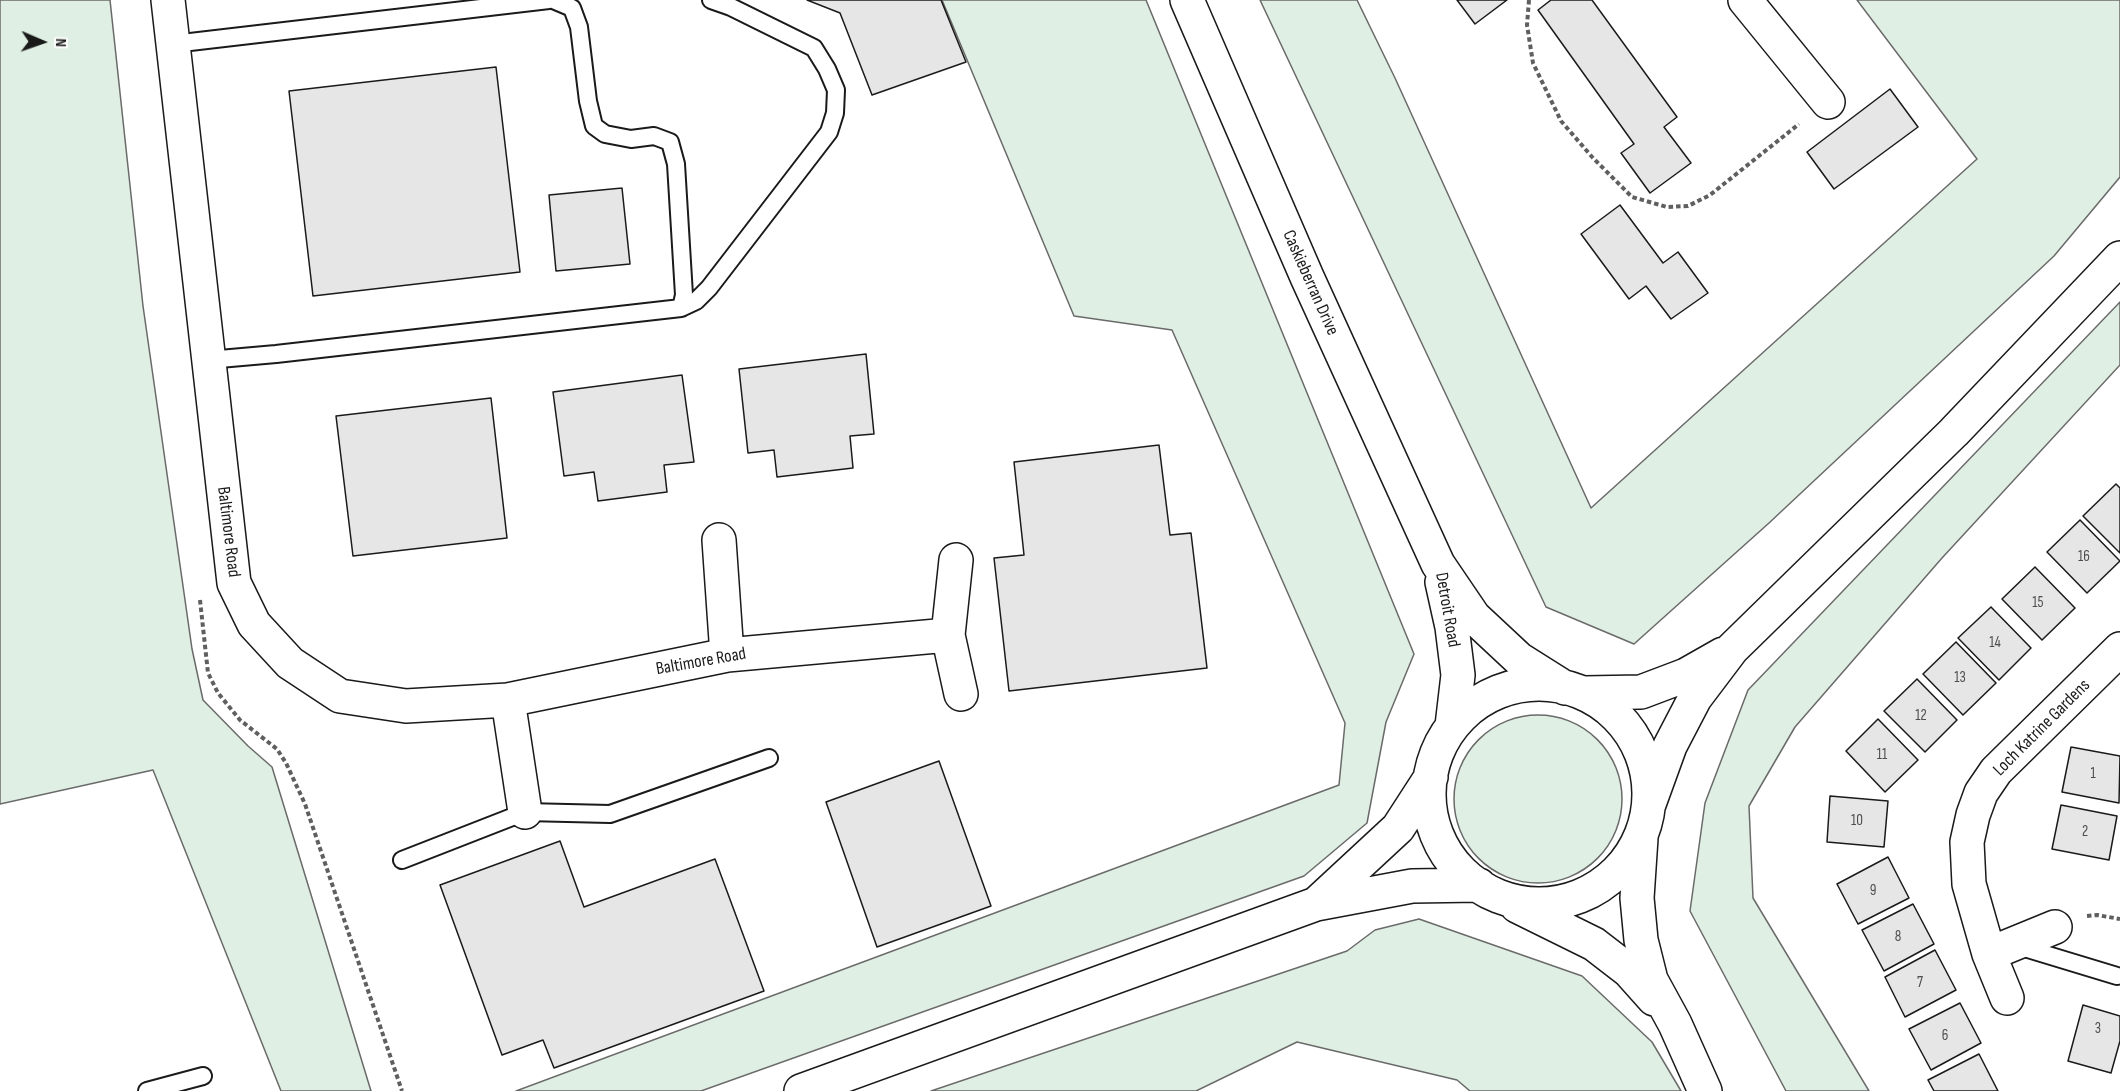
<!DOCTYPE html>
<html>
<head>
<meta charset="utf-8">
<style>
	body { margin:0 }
	#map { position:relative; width:2120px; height:1091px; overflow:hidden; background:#fff; font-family:"Sofia Sans Condensed",sans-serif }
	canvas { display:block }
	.north { position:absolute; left:12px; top:12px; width:60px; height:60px; -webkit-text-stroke:4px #fff; paint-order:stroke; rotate:92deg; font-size:16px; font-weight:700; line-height:24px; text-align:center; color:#1a1a1a }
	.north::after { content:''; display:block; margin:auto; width:21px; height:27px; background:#1a1a1a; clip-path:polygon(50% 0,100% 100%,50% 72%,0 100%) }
</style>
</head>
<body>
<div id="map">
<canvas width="2120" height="1091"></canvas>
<div class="north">N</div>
</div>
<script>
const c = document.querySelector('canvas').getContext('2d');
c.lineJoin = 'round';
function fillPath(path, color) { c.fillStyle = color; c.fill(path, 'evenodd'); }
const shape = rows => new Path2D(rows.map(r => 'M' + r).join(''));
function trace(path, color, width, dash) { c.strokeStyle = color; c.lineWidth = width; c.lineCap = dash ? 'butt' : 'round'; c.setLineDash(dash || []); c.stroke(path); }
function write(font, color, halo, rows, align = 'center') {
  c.font = font + ' "Sofia Sans Condensed",sans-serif'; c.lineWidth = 4.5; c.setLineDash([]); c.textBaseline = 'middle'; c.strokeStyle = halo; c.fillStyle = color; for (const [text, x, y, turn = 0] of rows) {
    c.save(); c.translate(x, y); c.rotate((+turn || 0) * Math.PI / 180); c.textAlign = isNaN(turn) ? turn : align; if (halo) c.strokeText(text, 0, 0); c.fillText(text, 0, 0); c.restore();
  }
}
const green = shape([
	[0,0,110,0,143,306,192,649,203,700,248,746,272,767,371,1091,281,1091,153,770,0,804,0,0],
	[942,0,1146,0,1414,654,1386,722,1367,823,1304,876,701,1091,516,1091,1339,785,1345,723,1172,330,1074,316,942,0],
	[1260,0,1357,0,1395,78,1591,508,1977,159,1857,0,2120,0,2120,177,2054,256,1769,523,1634,644,1546,607,1260,0],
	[2120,302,2120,365,1942,558,1795,727,1749,806,1753,898,1869,1091,1786,1091,1690,911,1705,803,1748,690,2120,302],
	'1454 799a84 84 0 1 1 168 0a84 84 0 1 1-168 0Z',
	[1419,919,1582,976,1652,1042,1681,1091,1470,1091,1457,1080,1297,1042,1196,1091,931,1091,1347,951,1375,930,1419,919]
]);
const building = shape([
	[807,0,941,0,966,62,872,95,840,13,807,0],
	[1457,0,1507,0,1475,24,1457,0],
	[1551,0,1592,0,1677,117,1664,127,1691,163,1650,193,1621,153,1634,144,1538,10,1551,0],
	[496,67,520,272,313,296,289,91,496,67],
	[1890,89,1918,127,1834,189,1807,152,1890,89],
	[622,188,630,264,556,271,549,195,622,188],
	[1620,205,1663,263,1678,252,1708,293,1671,319,1646,286,1629,299,1581,234,1620,205],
	[866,354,874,434,850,436,853,468,777,477,774,450,748,453,739,369,866,354],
	[682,375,694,462,664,465,667,492,598,501,594,472,564,476,553,392,682,375],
	[491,398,507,538,353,556,336,416,491,398],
	[1159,445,1170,535,1191,533,1207,668,1009,691,994,558,1024,555,1014,462,1159,445],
	[2116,484,2120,488,2120,553,2083,516,2116,484],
	[2080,520,2120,561,2087,593,2047,552,2080,520],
	[2035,567,2075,608,2042,640,2002,599,2035,567],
	[1991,607,2031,648,1999,680,1958,638,1991,607],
	[1956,642,1996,683,1963,715,1923,674,1956,642],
	[1917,679,1957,720,1925,752,1884,711,1917,679],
	[1878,719,1918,760,1885,792,1846,751,1878,719],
	[2071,747,2120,756,2119,803,2062,792,2071,747],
	[939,761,991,906,877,947,826,802,939,761],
	[1830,796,1888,801,1884,847,1827,842,1830,796],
	[2061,805,2117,816,2109,860,2052,849,2061,805],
	[560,841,584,907,715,859,764,991,554,1068,543,1040,502,1055,440,885,560,841],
	[1888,857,1909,898,1858,924,1837,884,1888,857],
	[1913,904,1934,944,1884,971,1862,930,1913,904],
	[1935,950,1956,990,1905,1017,1885,977,1935,950],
	[1960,1003,1981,1043,1931,1070,1909,1029,1960,1003],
	[2083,1005,2120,1016,2120,1041,2111,1073,2068,1061,2083,1005],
	[1979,1054,1998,1091,1934,1091,1928,1080,1979,1054]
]);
const path = shape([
	[1529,0,1527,25,1533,63,1561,121,1593,158,1632,197,1667,207,1688,206,1710,195,1799,124],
	[200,600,208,673,218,693,240,720,277,749,286,763,305,804,402,1091],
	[2087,916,2097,915,2120,919]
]);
const lane = shape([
	[173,44,549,0],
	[681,308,696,301,709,288,829,132,835,113,836,90,827,69,814,48,731,7,711,0],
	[208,360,276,354,681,308,684,295,676,164,670,142,654,136,631,139,605,134,594,126,588,101,579,27,572,8,553,0],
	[402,860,525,812,610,814,769,758],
	[2018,946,2117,976],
	[147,1091,203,1076]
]);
const street = shape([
	[168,0,234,583,254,624,290,663,340,696,406,706,508,700,727,655,948,635],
	[1745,0,1828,102],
	[719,540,727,655],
	[956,560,948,635,961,694],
	[508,700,525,812],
	[1989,954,2055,927],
	[2007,998,1989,954,1969,884,1967,842,1973,815,1981,793,1996,771,2120,649]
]);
const secondary = shape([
	[1187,0,1307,277,1438,564,1474,617,1519,659,1565,688],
	[1442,582,1452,627,1458,675,1452,726],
	'1429 794a110 110 0 1 1 220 0a110 110 0 1 1-220 0Z',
	[1585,693,1641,692,1686,675,1723,654],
	[1649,804,1670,746,1695,698,1732,649,1954,432,2120,258],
	[1641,838,1637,898,1641,940,1651,980,1675,1024,1705,1091],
	[1316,904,1398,828,1431,777],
	[1517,906,1594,944,1629,971,1654,999],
	[801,1091,1316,904,1412,886,1479,885]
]);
const numberNames = [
	["16",2084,557],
	["15",2038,603],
	["14",1995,643],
	["13",1960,678],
	["12",1921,716],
	["11",1882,755],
	["1",2093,774],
	["10",1857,821],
	["2",2085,832],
	["9",1873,891],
	["8",1898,937],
	["7",1920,983],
	["3",2098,1029],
	["6",1945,1036]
];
const streetNames = [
	["Caskieberran Drive",1310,283,66],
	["Baltimore Road",228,532,83],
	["Detroit Road",1447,610,80],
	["Baltimore Road",701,662,-10],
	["Loch Katrine Gardens",2042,728,-45]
];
fillPath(green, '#e0efe3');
trace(green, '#6a6a6a', 1.5);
fillPath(building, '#e6e6e6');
trace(building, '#1a1a1a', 1.5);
trace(lane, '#1a1a1a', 20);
trace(street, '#1a1a1a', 36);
trace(secondary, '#1a1a1a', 36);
trace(path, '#5f5f5f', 4, [4.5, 3]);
trace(lane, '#fff', 16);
trace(street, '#fff', 33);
trace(secondary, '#fff', 33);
write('15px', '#4d4d4d', null, numberNames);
write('18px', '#1a1a1a', '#fff', streetNames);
</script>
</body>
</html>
